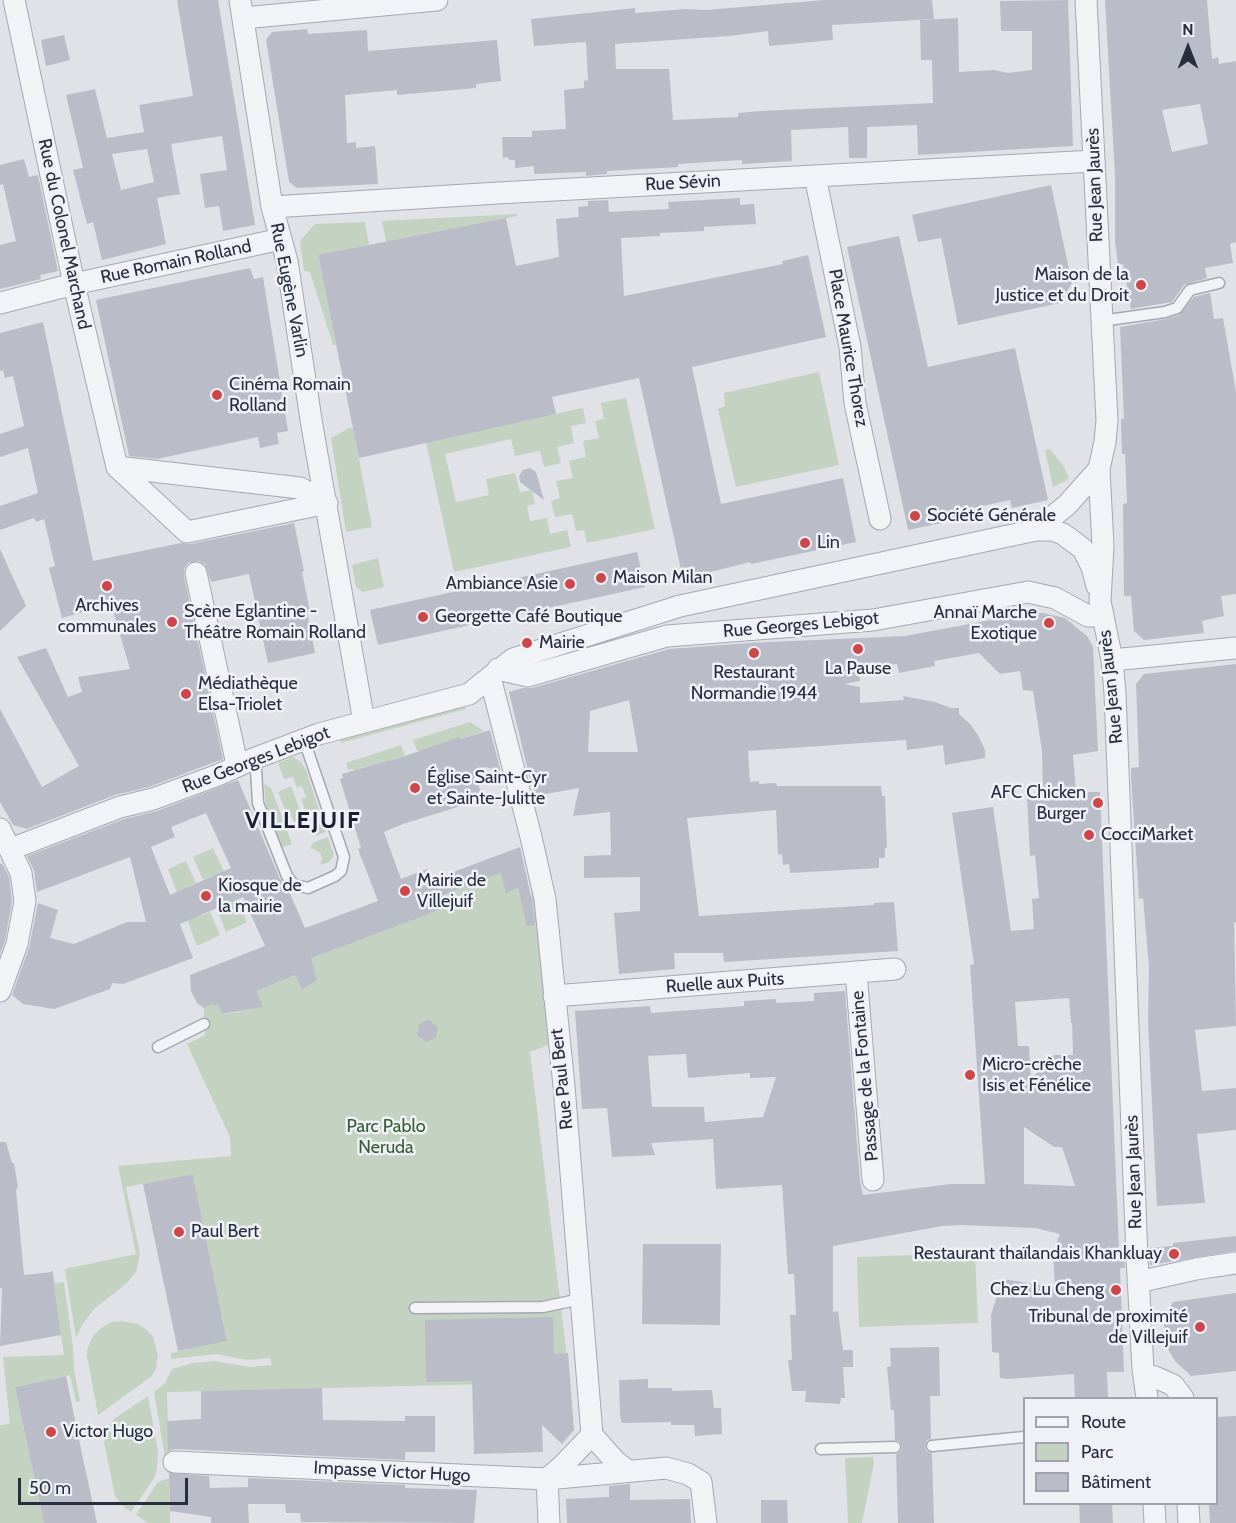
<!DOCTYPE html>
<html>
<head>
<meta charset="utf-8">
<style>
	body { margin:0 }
	#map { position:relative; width:1236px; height:1523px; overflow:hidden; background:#e0e2e8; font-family:Cabin,sans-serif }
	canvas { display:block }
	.legend { position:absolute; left:1023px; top:1397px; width:195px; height:108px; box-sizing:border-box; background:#eff1f6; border:2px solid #a0a3ad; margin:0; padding:8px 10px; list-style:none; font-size:18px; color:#292e3f }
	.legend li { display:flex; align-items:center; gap:12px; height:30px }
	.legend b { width:30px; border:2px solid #a0a3ad }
	.north { position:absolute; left:1158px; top:18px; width:60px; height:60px; -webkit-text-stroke:4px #eff1f6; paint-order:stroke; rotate:0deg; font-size:16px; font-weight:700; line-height:24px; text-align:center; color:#292e3f }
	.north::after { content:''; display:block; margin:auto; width:21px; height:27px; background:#292e3f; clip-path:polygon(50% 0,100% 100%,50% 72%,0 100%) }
	.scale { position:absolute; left:18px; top:1478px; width:170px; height:27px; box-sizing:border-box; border:3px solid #292e3f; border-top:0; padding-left:8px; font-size:18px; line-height:21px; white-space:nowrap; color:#292e3f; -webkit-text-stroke:4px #eff1f6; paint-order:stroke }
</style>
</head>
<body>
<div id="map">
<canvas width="1236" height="1523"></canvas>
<ul class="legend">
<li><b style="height:8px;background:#f2f3f7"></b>Route</li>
<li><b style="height:16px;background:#c3d2c1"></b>Parc</li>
<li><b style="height:16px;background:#babdc8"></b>Bâtiment</li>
</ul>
<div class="north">N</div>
<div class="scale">50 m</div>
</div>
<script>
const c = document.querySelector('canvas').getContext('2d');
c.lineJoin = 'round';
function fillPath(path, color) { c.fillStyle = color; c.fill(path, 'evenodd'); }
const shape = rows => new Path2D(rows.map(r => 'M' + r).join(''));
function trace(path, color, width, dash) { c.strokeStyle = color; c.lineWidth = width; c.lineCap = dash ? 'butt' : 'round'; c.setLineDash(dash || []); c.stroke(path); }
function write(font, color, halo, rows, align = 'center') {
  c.font = font + ' Cabin,sans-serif'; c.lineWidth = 5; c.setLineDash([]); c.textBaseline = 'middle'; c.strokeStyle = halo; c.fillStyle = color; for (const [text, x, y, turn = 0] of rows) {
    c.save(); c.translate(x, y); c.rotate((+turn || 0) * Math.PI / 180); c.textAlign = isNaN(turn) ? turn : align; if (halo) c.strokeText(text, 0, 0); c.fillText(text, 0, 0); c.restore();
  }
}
const green = shape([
	[517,214,517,216,386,242,382,221],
	[365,222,369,245,318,256,336,345,333,345,310,272,304,271,300,241,315,224],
	[819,372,839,465,736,487,718,409,725,406,724,393],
	[626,398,655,529,587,543,584,530,576,531,572,514,555,517,551,501,560,498,556,481,573,478,569,461,586,457,583,441,599,438,595,421,604,419,601,403],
	[583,408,586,423,571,426,574,443,557,447,561,463,544,467,540,451,515,456,511,439,445,454,456,502,489,495,486,479,515,473,520,492,532,490,535,504,527,506,530,521,547,518,550,534,567,530,571,547,454,572,426,442],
	[349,428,353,428,372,527,346,532,331,438],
	[1050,449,1064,467,1069,479,1053,487,1045,450],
	[378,558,384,587,363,592,356,587,352,565],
	[464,703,466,709,341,743,339,736],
	[470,722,484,731,461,739,458,738,448,744,446,741,445,745,435,748,432,746,433,749,420,753,419,750,417,751,413,740],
	[401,745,405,755,402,756,403,759,391,763,390,760,358,769,357,773,353,769,348,770,346,763],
	[293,757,301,762,306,770,326,832,315,836,313,830,317,827,313,816,308,818,301,799,306,797,302,786,297,788,293,777,284,779,278,763],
	[264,784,271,788,292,844,281,848,266,805],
	[291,786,301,813,298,814,300,820,294,822,292,817,288,818,278,792],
	[328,837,334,855,329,862,320,865,322,858,320,853,314,849,311,849,310,847,313,845,312,843],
	[213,848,229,882,212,876,203,880,193,857],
	[186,861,196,883,188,887,193,897,181,903,168,869],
	[501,873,507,892,518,888,521,898,536,893,551,1044,530,1052,570,1382,167,1392,169,1464,166,1463,154,1392,165,1383,172,1369,193,1363,214,1361,251,1367,272,1365,270,1358,247,1360,216,1354,171,1359,171,1353,227,1340,193,1174,126,1187,140,1254,136,1272,127,1283,94,1309,82,1325,76,1338,65,1269,136,1254,118,1166,231,1156,230,1137,187,1044,205,1035,204,1008,212,1003,214,1006,218,1005,223,1014,234,1013,262,1006,257,991,295,975,302,990,317,979,310,957,442,909,432,880],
	[232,889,247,922,226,932,217,909,225,905,220,894],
	[196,905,201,916,210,912,220,935,197,946,184,911],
	[975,1253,978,1323,859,1327,857,1257],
	[51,1271,53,1271,55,1283,64,1282,73,1347,74,1369,80,1401,76,1402,70,1375,15,1387,44,1523,0,1523,0,1425,10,1424,3,1357,64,1355],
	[121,1321,138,1324,147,1330,153,1337,158,1355,156,1369,152,1376,98,1415,87,1356,87,1350,93,1336,101,1328,111,1322],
	[148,1396,158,1452,157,1469,154,1478,131,1512,123,1506,115,1496,104,1442,108,1428,114,1419],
	[873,1457,874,1463,862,1523,848,1523,845,1458],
	[169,1478,170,1523,148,1523,136,1515,158,1482]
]);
const building = shape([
	[177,0,218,0,255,225,223,231,219,206,205,208,200,174,227,170,222,136,171,144,180,194,157,198,166,244,102,260,93,222,87,224,73,170,83,168,66,95,95,89,107,138,144,132,139,105,193,96],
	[147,149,154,182,121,190,112,154],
	[825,0,932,0,934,19,832,25,833,40,769,46,768,31,729,36,615,44,616,69,669,69,673,120,738,117,738,113,761,111,933,103,932,60,921,60,920,20,958,18,959,72,994,70,1008,73,1032,70,1032,31,1001,31,1000,1,1068,0,1073,146,918,155,917,125,867,127,867,158,849,158,848,127,791,130,792,161,742,164,742,160,678,164,678,167,607,171,607,174,586,176,586,172,534,174,534,166,515,168,515,160,509,160,508,157,503,158,502,137,532,137,532,131,566,129,564,90,584,88,584,81,588,80,586,42,534,46,531,19,635,8,635,13,686,9,706,10],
	[1105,0,1207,0,1212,59,1218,57,1219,64,1236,61,1236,242,1230,244,1233,263,1205,268,1207,278,1184,285,1172,302,1131,309,1123,264,1118,266,1115,241,1115,175],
	[1200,104,1208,144,1172,152,1162,110],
	[307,29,308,34,367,30,368,51,497,40,501,81,476,84,476,88,397,95,397,90,345,95,347,143,356,142,356,148,375,146,378,184,297,188,289,182,266,40,272,32],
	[64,35,70,60,46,66,41,40],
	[24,159,29,177,38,175,58,271,40,275,41,279,0,289,0,245,16,241,3,184,0,185,0,165],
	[1051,185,1072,283,1060,303,958,325,941,238,918,242,912,215],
	[740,198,740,205,754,204,756,224,704,227,704,231,660,233,660,236,621,238,624,296,783,264,782,261,808,255,826,337,692,367,721,504,843,478,856,542,751,564,750,562,683,579,639,378,552,397,556,414,359,458,318,255,506,218,516,266,559,257,556,219,579,217,578,207,588,206,588,201,608,200,609,212,669,209,668,202],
	[899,236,928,367,1015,348,1048,500,1012,508,1010,500,960,511,961,519,908,530,847,247],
	[250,268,254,279,263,277,288,431,277,433,279,444,260,448,258,437,157,459,129,456,96,300],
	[1210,293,1214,319,1223,318,1236,392,1236,594,1221,596,1224,616,1202,621,1204,633,1144,640,1134,631,1131,596,1124,596,1123,504,1127,503,1125,454,1122,454,1121,419,1124,419,1120,327,1166,319,1179,315,1194,297],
	[43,322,93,561,181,543,190,544,294,523,304,571,302,572,310,612,307,612,315,653,268,663,249,574,211,582,205,564,199,561,188,563,184,569,184,576,223,759,149,787,115,795,27,829,13,825,0,802,0,709,42,787,79,766,17,657,46,648,68,697,82,692,78,677,130,669,111,604,62,618,49,568,55,566,44,519,36,522,34,518,0,530,0,506,38,493,28,448,0,457,0,434,24,426,13,376,5,378,3,370,0,371,0,333],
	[530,468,536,472,544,500,520,482,519,476,523,470],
	[0,549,26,606,0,631],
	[637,552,645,587,378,645,370,610],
	[1028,613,1043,613,1065,618,1087,636,1093,647,1098,751,1073,755,1076,792,1100,792,1119,1250,1124,1250,1125,1268,1120,1268,1124,1372,1107,1372,1108,1398,1075,1398,1074,1374,1008,1379,1000,1378,999,1353,992,1352,991,1315,1002,1279,1055,1287,1053,1252,1060,1234,1035,1228,961,1225,942,1226,833,1246,833,1312,838,1311,843,1350,853,1350,853,1367,843,1367,845,1398,841,1398,840,1404,805,1402,806,1391,792,1391,788,1360,792,1360,790,1315,796,1315,794,1274,788,1274,782,1185,716,1189,713,1139,651,1143,655,1155,612,1157,607,1108,582,1109,575,1011,650,1006,651,1013,744,1006,744,1001,776,999,776,1003,814,1001,814,993,845,991,860,1181,863,1195,951,1184,985,1184,970,965,974,964,952,813,993,807,1011,931,1034,929,1032,899,1039,898,1035,855,1030,856,1027,798,1043,797,1042,751,1033,691,1023,690,1020,671,1000,674,979,653,934,661,935,666,899,673,897,664,860,666,860,681,844,684,860,687,860,703,904,700,903,696,935,702,951,708,959,708,959,714,971,725,979,737,985,750,985,758,945,765,943,745,907,750,906,740,748,751,750,782,759,781,759,784,776,783,777,786,881,786,882,796,885,796,887,848,885,848,885,858,879,858,879,868,790,873,789,864,783,865,782,854,778,855,776,810,687,818,699,916,874,905,874,903,894,902,898,951,724,962,723,953,674,953,675,969,619,974,614,913,640,911,640,877,584,878,584,856,611,855,610,812,573,816,579,788,534,796,509,692,523,688,532,688,669,649,748,643,905,636],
	[629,700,638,752,588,752,590,711],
	[1069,998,1071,1023,1072,1023,1073,1055,1054,1055,1031,1079,1029,1046,1018,1046,1015,1002],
	[686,1054,688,1078,750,1073,750,1078,776,1077,763,1117,705,1122,704,1107,652,1107,648,1056],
	[1024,1127,1054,1147,1062,1147,1075,1186,1024,1184],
	[1236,664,1236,922,1234,922,1236,1026,1195,1030,1202,1091,1236,1088,1236,1130,1197,1134,1205,1203,1157,1206,1148,1022,1149,967,1143,898,1139,899,1131,777,1131,768,1139,767,1136,684,1144,674],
	[490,730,500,768,500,770,483,767,488,782,479,786,482,797,479,798,480,800,403,824,384,832,401,879,427,869,432,880,520,847,532,901,535,925,527,926,518,888,506,893,501,873,438,897,442,909,311,958,317,980,302,990,295,975,257,991,263,1007,222,1014,218,1005,214,1006,213,1004,204,1008,197,1003,191,991,190,975,265,946,243,897,180,924,193,958,123,984,112,983,110,989,54,1009,23,1004,12,995,29,948,38,903,58,910,50,938,74,944,127,922,146,922,130,857,37,892,34,871,27,856,124,819,157,811,238,780,280,879,288,889,305,928,378,901,358,849,361,848,340,779,343,778,342,774,390,760,391,761,459,737,461,739],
	[206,813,231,868,170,895,151,847,175,837,171,827],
	[2,863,9,877,12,901,5,941,0,954,0,864],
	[429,1020,438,1027,436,1038,426,1042,417,1035,419,1024],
	[0,1142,6,1142,12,1163,14,1163,18,1187,16,1190,24,1275,52,1272,61,1335,0,1346,2,1288,0,1288],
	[193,1174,227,1341,178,1351,143,1184],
	[1236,1236,1236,1251,1150,1265,1149,1248,1173,1246,1173,1243],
	[643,1244,721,1244,720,1325,642,1324],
	[1236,1293,1236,1371,1191,1376,1175,1361,1165,1344,1164,1324,1168,1311,1173,1302],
	[553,1317,554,1354,568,1353,574,1430,562,1444,542,1425,543,1452,474,1454,472,1381,426,1382,425,1320],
	[939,1347,940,1396,930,1396,931,1439,927,1440,925,1446,926,1451,932,1453,934,1523,898,1523,896,1454,901,1451,902,1446,899,1441,895,1440,894,1410,891,1410,887,1367,891,1366,890,1348],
	[66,1376,82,1454,97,1523,44,1523,15,1387],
	[648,1379,648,1388,672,1388,672,1391,712,1390,714,1408,721,1408,722,1434,695,1436,694,1425,671,1425,671,1422,622,1423,620,1416,619,1380],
	[322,1388,323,1420,405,1421,405,1416,435,1416,435,1452,405,1452,405,1460,175,1449,168,1451,167,1421,201,1419,201,1391],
	[1236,1416,1236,1523,1210,1523,1209,1503,1216,1503,1216,1417],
	[169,1473,209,1476,210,1488,248,1487,248,1478,405,1485,405,1488,477,1490,474,1523,301,1522,300,1513,286,1513,285,1504,248,1504,249,1523,211,1523,211,1517,170,1511],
	[630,1484,630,1500,690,1499,691,1523,567,1523,566,1499,609,1497,609,1486],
	[761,1500,787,1500,788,1523,761,1523],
	[1079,1503,1112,1503,1113,1523,1080,1523]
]);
const lane = shape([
	[1101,321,1165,312,1177,308,1190,290,1219,283],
	[253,759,256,769,258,803,287,876,294,885,308,888,335,876,341,871,344,857,304,740],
	[158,1047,204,1024],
	[415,1308,543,1307,581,1299],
	[932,1446,1024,1437],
	[821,1449,895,1447]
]);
const street = shape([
	[14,0,74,284,117,467],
	[240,0,272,207,287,261,312,426,364,722],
	[1086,0,1107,420,1105,442,1099,469,1103,546,1100,601,1112,660,1115,693,1137,1257,1143,1369,1147,1398],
	[243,18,437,0],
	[815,176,850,347,855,403,880,519],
	[272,207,498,193,1094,161],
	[0,303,74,284,281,239],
	[117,467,187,532,327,503],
	[117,467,300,488,327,503],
	[1036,530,1067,505,1099,469],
	[196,573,236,760],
	[1112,660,1236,648],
	[498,669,528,676,667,636,873,620,1028,592,1055,598,1088,616,1103,616],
	[490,677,531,837,545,899,564,1086,592,1435,616,1462,628,1471],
	[0,829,21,873,25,901,17,944,0,991],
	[11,849,120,807,153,799,218,775,253,759,319,734,469,694,513,659,680,606,1036,530,1052,530,1063,534,1083,549,1092,567,1097,586],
	[856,972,873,1180],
	[554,996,895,969],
	[1138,1282,1196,1269,1236,1263],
	[1145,1375,1155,1377,1173,1385,1183,1398],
	[174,1462,547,1479,666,1468,688,1474,701,1482,706,1523],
	[547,1479,561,1467,592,1435],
	[547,1479,549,1523],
	[1154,1504,1155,1523],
	[1188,1504,1189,1523]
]);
const markers = [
	[1141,285,6,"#cc464a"],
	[217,395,6,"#cc464a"],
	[915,516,6,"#cc464a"],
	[805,543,6,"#cc464a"],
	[601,578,6,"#cc464a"],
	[570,584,6,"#cc464a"],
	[107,586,6,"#cc464a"],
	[423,617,6,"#cc464a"],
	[172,622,6,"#cc464a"],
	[1049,623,6,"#cc464a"],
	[527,643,6,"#cc464a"],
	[858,649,6,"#cc464a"],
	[754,653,6,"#cc464a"],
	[186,694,6,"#cc464a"],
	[415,788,6,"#cc464a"],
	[1098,803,6,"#cc464a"],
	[1089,835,6,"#cc464a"],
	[405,891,6,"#cc464a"],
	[206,896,6,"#cc464a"],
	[970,1075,6,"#cc464a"],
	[179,1232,6,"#cc464a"],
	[1174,1254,6,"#cc464a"],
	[1116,1290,6,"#cc464a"],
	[1200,1327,6,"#cc464a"],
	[51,1432,6,"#cc464a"]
];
const streetNames = [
	["Rue Sévin",683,183,-3],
	["Rue Jean Jaurès",1095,185,-92],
	["Rue du Colonel Marchand",64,234,78],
	["Rue Romain Rolland",176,262,-12],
	["Rue Eugène Varlin",289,290,79],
	["Place Maurice Thorez",848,348,80],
	["Rue Georges Lebigot",801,625,-5],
	["Rue Jean Jaurès",1111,687,-96],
	["Rue Georges Lebigot",256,760,-21],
	["Ruelle aux Puits",725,983,-4],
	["Passage de la Fontaine",865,1076,-95],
	["Rue Paul Bert",562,1079,-96],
	["Rue Jean Jaurès",1134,1172,-92],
	["Impasse Victor Hugo",392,1472,3]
];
const poiNames = [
	["Maison de la",1129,275,"right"],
	["Justice et du Droit",1129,296,"right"],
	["Cinéma Romain",229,385],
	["Rolland",229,406],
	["Société Générale",927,516],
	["Lin",817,543],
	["Maison Milan",613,578],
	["Ambiance Asie",558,584,"right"],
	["Archives",107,606,"center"],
	["communales",107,627,"center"],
	["Scène Eglantine -",184,612],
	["Théâtre Romain Rolland",184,633],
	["Annaï Marche",1037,613,"right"],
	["Exotique",1037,634,"right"],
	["Georgette Café Boutique",435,617],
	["Mairie",539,643],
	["La Pause",858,669,"center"],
	["Restaurant",754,673,"center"],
	["Normandie 1944",754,694,"center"],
	["Médiathèque",198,684],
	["Elsa-Triolet",198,705],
	["Église Saint-Cyr",427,778],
	["et Sainte-Julitte",427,799],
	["AFC Chicken",1086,793,"right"],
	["Burger",1086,814,"right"],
	["CocciMarket",1101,835],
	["Mairie de",417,881],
	["Villejuif",417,902],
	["Kiosque de",218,886],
	["la mairie",218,907],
	["Micro-crèche",982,1065],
	["Isis et Fénélice",982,1086],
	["Paul Bert",191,1232],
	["Restaurant thaïlandais Khankluay",1162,1254,"right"],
	["Chez Lu Cheng",1104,1290,"right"],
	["Tribunal de proximité",1188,1317,"right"],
	["de Villejuif",1188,1338,"right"],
	["Victor Hugo",63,1432]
];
const parkNames = [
	["Parc Pablo",386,1127],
	["Neruda",386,1148]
];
const districtNames = [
	["VILLEJUIF",303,821]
];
fillPath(green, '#c3d2c1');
fillPath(building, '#babdc8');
trace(lane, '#a5a8b2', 13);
trace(street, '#a5a8b2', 23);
trace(lane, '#f2f3f7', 10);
trace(street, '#f2f3f7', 21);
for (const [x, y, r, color] of markers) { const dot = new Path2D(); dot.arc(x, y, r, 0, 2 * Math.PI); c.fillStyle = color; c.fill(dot); trace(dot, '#eff1f6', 2); }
write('18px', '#292e3f', '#eff1f6', streetNames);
write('18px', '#292e3f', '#eff1f6', poiNames, 'left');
write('18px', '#395b36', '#eff1f6', parkNames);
c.letterSpacing = '1.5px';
write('bold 24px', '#1b1f30', '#eff1f6', districtNames);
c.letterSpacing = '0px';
</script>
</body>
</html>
